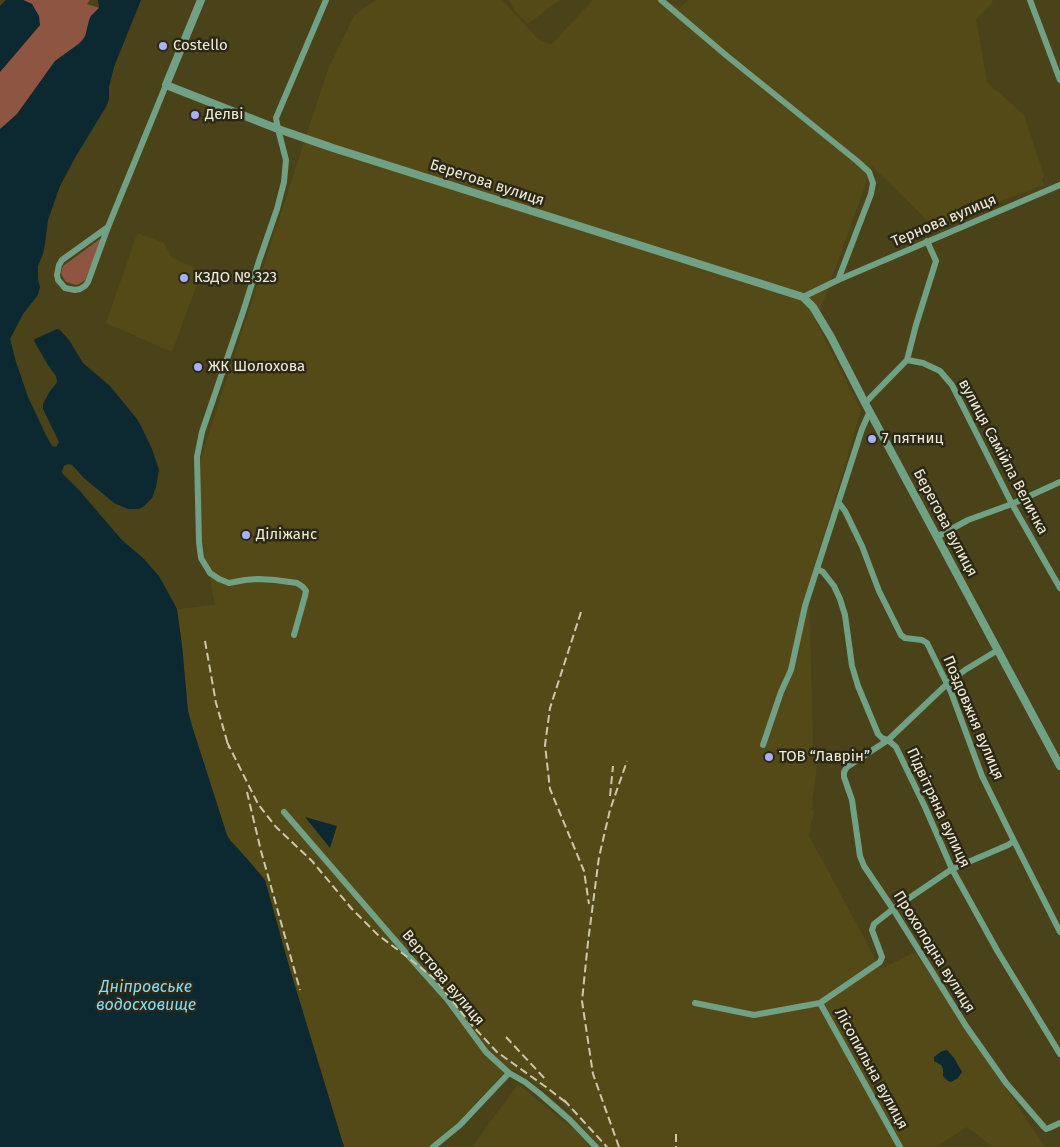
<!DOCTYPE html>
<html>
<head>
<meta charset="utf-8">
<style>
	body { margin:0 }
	canvas { display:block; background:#4a4218 }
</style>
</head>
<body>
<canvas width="1060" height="1147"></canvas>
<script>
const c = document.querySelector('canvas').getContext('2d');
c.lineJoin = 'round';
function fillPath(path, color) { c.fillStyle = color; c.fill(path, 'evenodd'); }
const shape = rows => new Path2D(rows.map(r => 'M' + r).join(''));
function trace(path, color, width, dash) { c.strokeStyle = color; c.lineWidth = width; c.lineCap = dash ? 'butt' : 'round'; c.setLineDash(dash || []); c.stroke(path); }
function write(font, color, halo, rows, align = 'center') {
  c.font = font + ' "Fira Sans",sans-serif'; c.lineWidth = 5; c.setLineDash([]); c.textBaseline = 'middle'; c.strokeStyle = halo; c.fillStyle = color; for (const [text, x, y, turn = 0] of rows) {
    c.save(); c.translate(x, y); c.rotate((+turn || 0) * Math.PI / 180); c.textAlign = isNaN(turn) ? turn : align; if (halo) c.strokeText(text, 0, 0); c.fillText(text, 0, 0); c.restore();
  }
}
const built = shape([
	[375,0,502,0,537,38,551,45,593,0,665,0,680,8,688,0,992,0,993,2,976,19,987,82,1024,115,1044,176,1042,180,1044,185,933,226,872,166,816,322,861,410,809,585,813,748,818,758,812,803,813,804,812,809,814,810,813,820,811,821,809,836,881,969,915,952,1045,1147,993,1147,967,1127,936,1147,600,1147,558,1099,516,1070,503,1073,459,1121,429,1147,344,1147,289,966,265,880,249,861,230,840,227,835,192,726,188,711,182,645,177,609,215,605,201,533,201,458,328,69,354,16],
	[509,0,559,0,528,24,516,12],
	[137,234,140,234,164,243,172,258,202,271,172,352,106,323],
	[518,1084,577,1132,590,1147,472,1147]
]);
const green = shape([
	[23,0,90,0,87,4,99,8,91,16,87,32,82,41,55,61,17,114,6,124,0,129,0,72,40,25,32,4],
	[104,236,85,280,79,284,76,285,66,282,64,279,61,273,63,266]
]);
const water = shape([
	[6,0,23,0,32,4,39,16,40,25,0,72,0,6],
	[98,0,141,0,114,67,109,87,109,99,106,107,76,156,60,186,48,220,45,244,43,254,38,266,38,279,40,287,38,295,23,314,10,339,16,362,28,397,46,435,52,446,56,447,59,442,43,409,43,404,50,391,56,384,57,381,56,376,48,365,34,341,35,339,57,329,60,330,69,340,83,363,110,386,137,419,141,426,152,449,159,470,156,487,152,498,143,507,139,509,128,509,114,503,84,478,72,465,68,464,64,466,62,471,63,474,79,490,121,539,144,559,159,576,177,609,182,645,188,711,192,726,227,835,230,840,249,861,265,880,289,966,344,1147,0,1147,0,129,6,124,17,114,55,61,79,44,85,37,89,20,91,16,99,8],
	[305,817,337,826,330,848],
	[947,1050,954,1058,962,1072,958,1078,951,1082,948,1081,943,1076,943,1069,941,1065,934,1061,934,1057,942,1051]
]);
const minor = shape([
	[661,0,727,56,857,161,869,172,873,183,871,194,838,280,803,297],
	[1030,0,1060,80],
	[108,227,62,260,59,265,57,275,58,280,65,288,75,290,80,289,85,286,88,282,108,227,166,85],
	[838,280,1060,185],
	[907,360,923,363,940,371,952,385,1012,504,1060,588],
	[865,403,907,360,916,325,936,261,927,241],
	[839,503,845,511,862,546,879,591,901,635,905,638,922,640,927,643,951,692,982,776,1014,841,1060,932],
	[937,537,968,520,1012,504,1060,482],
	[817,569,823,572,834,586,840,599,845,615,852,666,858,686,878,734,882,738,888,740,896,747,925,807,952,869,998,952,1060,1054],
	[294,635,305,596,306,591,303,587,297,583,275,580,258,579,245,580,229,583,219,579,210,573,201,558,199,542,197,457,202,432,243,312,259,261,277,209,284,182,286,160,278,129,276,118,326,0],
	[998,650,965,670,947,684,888,740,847,767,844,772,844,777,852,800,860,856,864,866,893,909,966,1026,1006,1083,1044,1127,1046,1129,1049,1128,1060,1123],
	[763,745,781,692,791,670,805,606,862,429,870,411],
	[284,812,413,961,447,999,486,1052,509,1073,525,1082,539,1093,570,1120,596,1147],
	[695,1003,754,1015,820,1003,880,962,882,957,872,930,874,924,893,909,952,869,1008,845,1014,841],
	[820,1003,900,1147],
	[433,1147,460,1125,509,1073]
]);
const tertiary = shape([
	[201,0,166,85,278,129,333,148,803,297,813,307,831,337,865,403,1060,766]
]);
const rail = shape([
	[581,612,550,708,545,745,550,789,584,871,589,904],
	[205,641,216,703,229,748],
	[227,742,258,804,276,827,312,861,352,909,378,935,410,959,436,980,469,1022,497,1052,546,1087,568,1104],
	[247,792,261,851,300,990],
	[610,796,613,766],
	[506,1037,547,1081],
	[564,1100,607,1147],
	[676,1134,676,1147],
	[619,1147,593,1074,582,1001,588,942,599,857,610,810,627,761]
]);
const markers = [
	[163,46,5,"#a8b0fc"],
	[195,115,5,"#a8b0fc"],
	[184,278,5,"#a8b0fc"],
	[198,367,5,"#a8b0fc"],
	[872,439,5,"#a8b0fc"],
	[246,535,5,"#a8b0fc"],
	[769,757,5,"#a8b0fc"]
];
const poiNames = [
	["Costello",173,46],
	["Делві",205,115],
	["КЗДО № 323",194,278],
	["ЖК Шолохова",208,367],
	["7 пятниц",882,439],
	["Діліжанс",256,535],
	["ТОВ “Лаврін”",779,757]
];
const streetNames = [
	["Берегова вулиця",487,183,18],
	["Тернова вулиця",944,221,-23],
	["вулиця Самійла Величка",1003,457,62],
	["Берегова вулиця",945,523,62],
	["Поздовжня вулиця",973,718,67],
	["Підвітряна вулиця",938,808,65],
	["Прохолодна вулиця",934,952,58],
	["Верстова вулиця",443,978,50],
	["Лісопильна вулиця",871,1069,61]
];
const waterNames = [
	["Дніпровське",146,988],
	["водосховище",146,1006]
];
fillPath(built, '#544a17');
fillPath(green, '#8e5543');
fillPath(water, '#0c2830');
trace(minor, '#70a185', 6);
trace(tertiary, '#70a185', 8);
trace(rail, '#cdc8ad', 2, [8, 4]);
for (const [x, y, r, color] of markers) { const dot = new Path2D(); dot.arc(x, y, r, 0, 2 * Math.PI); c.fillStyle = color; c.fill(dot); trace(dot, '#2c2817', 2); }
write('15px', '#f1edd6', '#2c2817', poiNames, 'left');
write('15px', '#f1edd6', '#2c2817', streetNames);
write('italic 16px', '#81def9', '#2c2817', waterNames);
</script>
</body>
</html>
